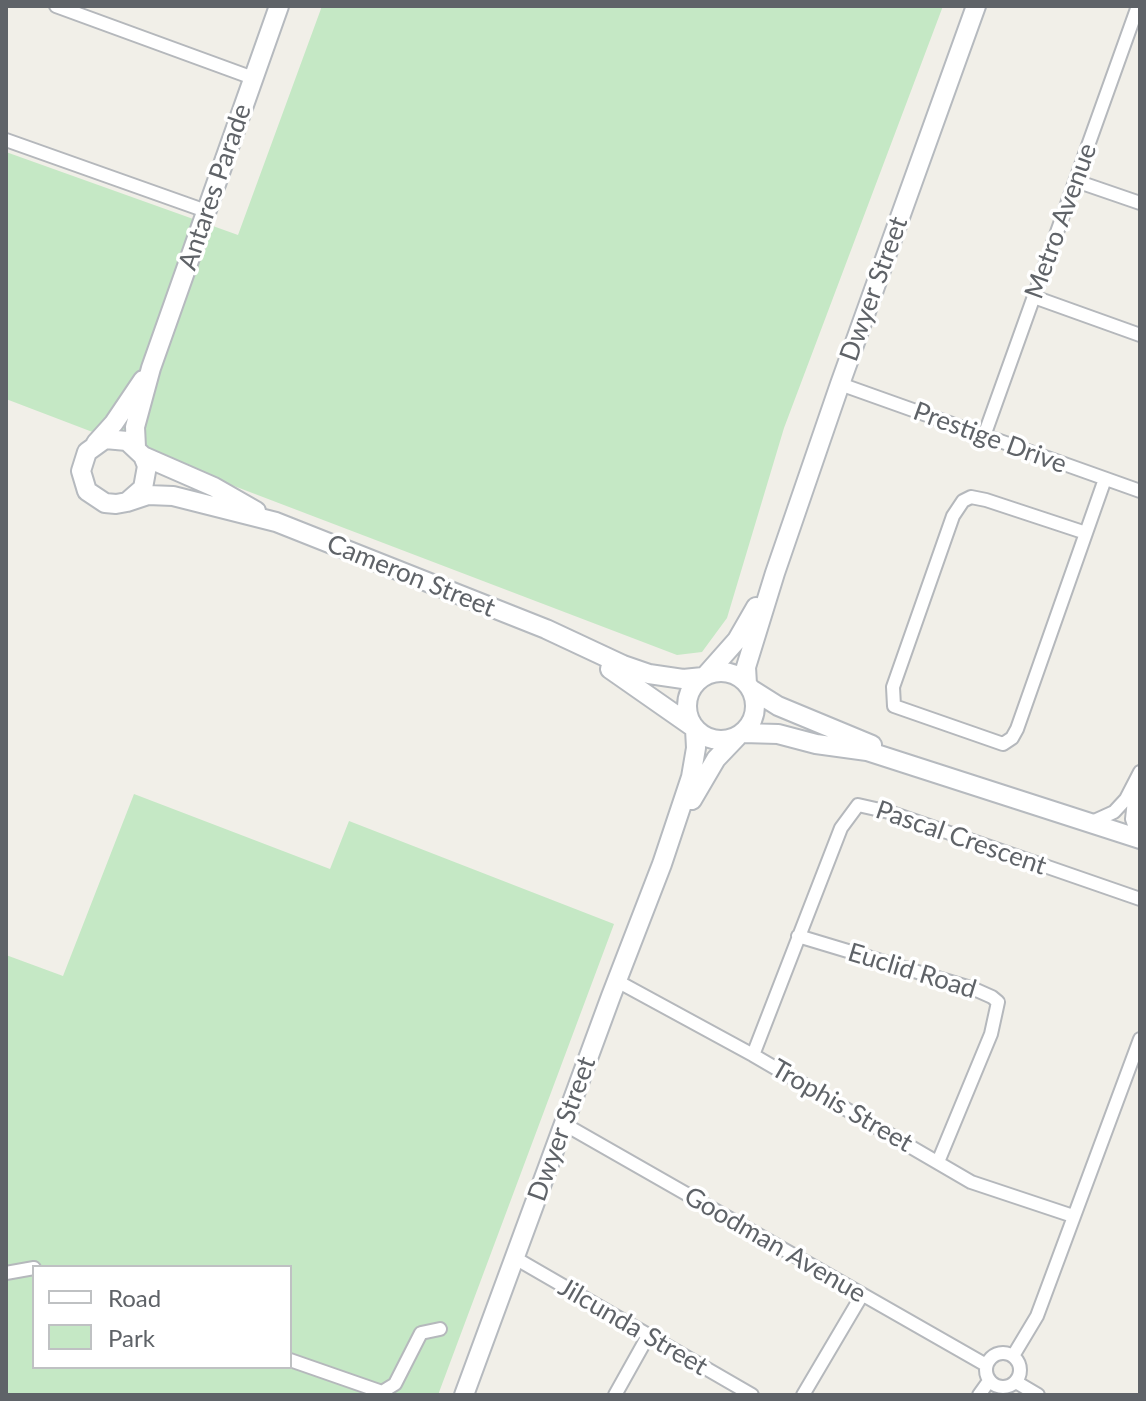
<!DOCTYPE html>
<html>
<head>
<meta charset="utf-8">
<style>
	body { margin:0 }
	#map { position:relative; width:1146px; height:1401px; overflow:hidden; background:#f1efe8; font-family:Lato,sans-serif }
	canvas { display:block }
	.frame { position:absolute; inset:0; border:8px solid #5f6368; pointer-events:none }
	.legend { position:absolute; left:32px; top:1265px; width:260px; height:104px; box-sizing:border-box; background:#fff; border:2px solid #bfc1c3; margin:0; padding:10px 14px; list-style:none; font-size:24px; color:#5f6368 }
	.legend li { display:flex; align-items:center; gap:16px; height:40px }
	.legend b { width:40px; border:2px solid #bfc1c3 }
</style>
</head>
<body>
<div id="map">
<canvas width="1146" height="1401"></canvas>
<div class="frame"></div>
<ul class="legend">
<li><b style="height:10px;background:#fff"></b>Road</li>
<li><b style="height:22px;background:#c5e8c5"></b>Park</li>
</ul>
</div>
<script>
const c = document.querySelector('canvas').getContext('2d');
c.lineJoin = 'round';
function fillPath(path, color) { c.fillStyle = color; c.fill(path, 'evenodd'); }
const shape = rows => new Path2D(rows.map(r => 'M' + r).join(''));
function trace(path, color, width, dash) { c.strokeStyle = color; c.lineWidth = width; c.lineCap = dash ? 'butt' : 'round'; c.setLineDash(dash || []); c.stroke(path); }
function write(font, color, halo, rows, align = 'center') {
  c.font = font + ' Lato,sans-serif'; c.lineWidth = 7; c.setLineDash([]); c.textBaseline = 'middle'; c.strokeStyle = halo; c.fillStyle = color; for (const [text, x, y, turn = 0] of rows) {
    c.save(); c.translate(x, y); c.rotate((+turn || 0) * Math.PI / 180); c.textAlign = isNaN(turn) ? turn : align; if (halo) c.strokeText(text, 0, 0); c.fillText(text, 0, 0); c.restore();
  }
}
const green = shape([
	[322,6,943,6,784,428,727,618,702,652,677,655,6,399,6,152,238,235],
	[134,794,330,869,349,821,614,924,438,1395,6,1395,6,955,63,976],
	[34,1267,290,1267,290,1367,34,1367]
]);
const street = shape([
	[56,6,253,78],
	[6,140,206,211],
	[1076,181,1140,203],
	[1034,297,1140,335],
	[840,384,1140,491],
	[984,436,1138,6],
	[1086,533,986,500,971,497,963,501,953,516,893,687,894,706,1003,744,1012,738,1017,729,1105,479],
	[1135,791,1132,819,1139,839],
	[1092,822,1114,812,1126,799,1140,772],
	[798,936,974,989,992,997,998,1002,991,1034,938,1162],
	[617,981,753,1055,971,1182,1073,1216],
	[753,1055,841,828,858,805,889,812,1140,899],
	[564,1124,986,1365],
	[515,1258,752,1395],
	[6,1273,34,1268],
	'986 1370a17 17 0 1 1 34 0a17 17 0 1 1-34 0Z',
	[1013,1356,1037,1316,1140,1039],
	[290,1360,382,1392,395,1384,421,1333,440,1329],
	[1016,1382,1038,1395],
	[615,1395,648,1336],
	[803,1395,862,1295],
	[979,1395,989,1381]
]);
const secondary = shape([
	[96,443,114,423,143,380],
	[136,447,135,427,151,368,279,6],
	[143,456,214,487,256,511],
	[127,502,143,488,147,466,143,456,127,441,105,439,87,452,81,471,87,491,105,503,116,504,127,502,148,495,173,496,276,522,546,629,623,665,649,674,683,679,703,677],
	[610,669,693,727],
	'687 706a34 34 0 1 1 68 0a34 34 0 1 1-68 0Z',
	[706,675,737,640,756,607],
	[747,684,746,667,775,573,840,384,976,6],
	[751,689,778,706,872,745],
	[743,733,778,734,816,744,867,751,1140,839],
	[692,800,716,759,737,737],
	[464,1395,611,996,662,864,691,777,696,748,695,729]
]);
const streetNames = [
	["Antares Parade",215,187,-71],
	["Metro Avenue",1061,221,-70],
	["Dwyer Street",874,289,-70],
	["Prestige Drive",990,438,20],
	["Cameron Street",411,576,22],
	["Pascal Crescent",961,838,19],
	["Euclid Road",912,971,17],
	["Trophis Street",842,1106,30],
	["Dwyer Street",562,1129,-70],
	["Goodman Avenue",775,1245,30],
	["Jilcunda Street",633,1327,30]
];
fillPath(green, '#c5e8c5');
trace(street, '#b5b8bc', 16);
trace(secondary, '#b6babf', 22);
trace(street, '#fff', 12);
trace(secondary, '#fff', 18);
write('26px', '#5f6368', '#fff', streetNames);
</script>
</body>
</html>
